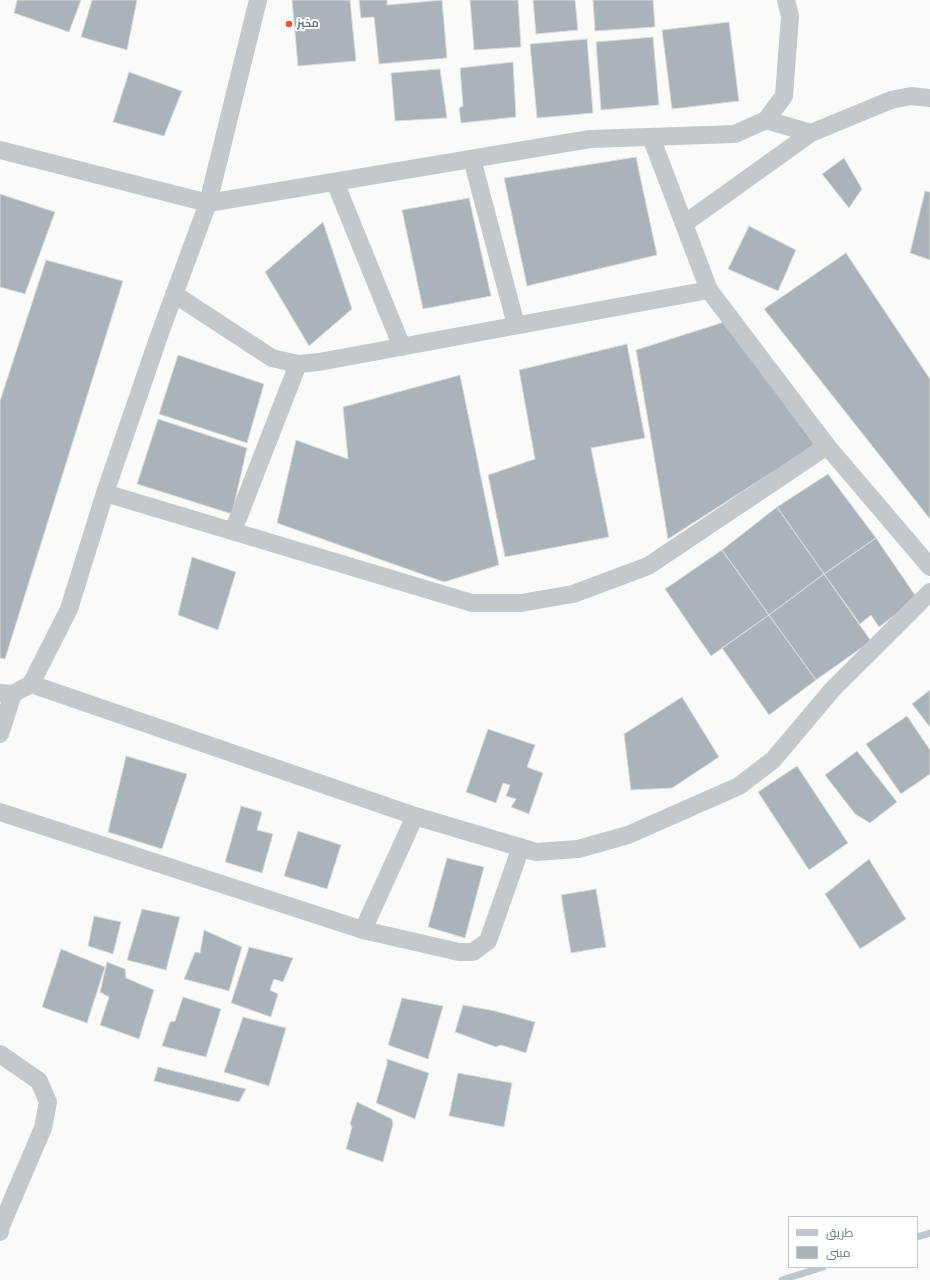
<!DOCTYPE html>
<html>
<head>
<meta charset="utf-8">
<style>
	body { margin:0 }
	#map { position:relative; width:930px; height:1280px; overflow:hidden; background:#fafaf8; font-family:Roboto,Cairo,sans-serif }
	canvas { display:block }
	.legend { position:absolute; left:788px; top:1216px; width:130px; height:52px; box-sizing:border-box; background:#fff; border:1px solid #c1c8cd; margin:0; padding:5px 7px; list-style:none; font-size:12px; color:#657683 }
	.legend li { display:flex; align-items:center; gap:8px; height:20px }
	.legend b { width:20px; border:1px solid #c1c8cd }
</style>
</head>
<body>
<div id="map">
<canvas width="930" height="1280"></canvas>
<ul class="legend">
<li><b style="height:5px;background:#c3c8cc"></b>طريق</li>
<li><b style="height:11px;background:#aab3b9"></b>مبنى</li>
</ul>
</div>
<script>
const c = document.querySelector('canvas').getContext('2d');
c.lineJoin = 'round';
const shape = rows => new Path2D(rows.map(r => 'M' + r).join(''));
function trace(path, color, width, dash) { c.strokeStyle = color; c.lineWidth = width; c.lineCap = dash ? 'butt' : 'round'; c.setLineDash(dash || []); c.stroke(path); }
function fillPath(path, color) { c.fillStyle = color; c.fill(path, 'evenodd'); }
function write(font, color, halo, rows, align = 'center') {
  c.font = font + ' Roboto,Cairo,sans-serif'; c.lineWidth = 4; c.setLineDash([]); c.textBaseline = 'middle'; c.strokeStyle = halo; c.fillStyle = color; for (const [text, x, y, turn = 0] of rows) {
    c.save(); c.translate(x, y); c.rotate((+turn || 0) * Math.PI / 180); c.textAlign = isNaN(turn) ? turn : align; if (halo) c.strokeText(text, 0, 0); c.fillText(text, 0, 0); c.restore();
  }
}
const stream = shape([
	[917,1237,930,1233],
	[782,1280,823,1267]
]);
const building = shape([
	[17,0,81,0,69,32,14,13,17,0],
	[92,0,137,0,127,50,81,37,92,0],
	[292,0,350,0,356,61,298,66,292,0],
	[359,0,387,0,387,5,442,0,447,58,379,64,374,17,361,18,359,0],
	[470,0,518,0,521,47,474,50,470,0],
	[533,0,575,0,578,30,536,34,533,0],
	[593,0,653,0,655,27,595,31,593,0],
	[729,22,739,101,672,109,662,30,729,22],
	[653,37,659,105,601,110,596,42,653,37],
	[587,39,593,113,537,118,530,44,587,39],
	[513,62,516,117,461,123,459,108,463,106,460,68,513,62],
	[440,69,447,118,395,121,391,73,440,69],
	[129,72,182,91,164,136,113,122,129,72],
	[636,157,657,255,527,286,504,178,636,157],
	[844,158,862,189,849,208,822,174,844,158],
	[925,191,930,192,930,260,910,253,925,191],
	[0,194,55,212,25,294,0,287,0,194],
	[469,198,491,296,423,309,402,210,469,198],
	[323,222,352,309,309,346,265,272,323,222],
	[749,226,796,250,778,291,728,269,749,226],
	[846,253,930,379,930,519,764,309,846,253],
	[46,260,123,281,5,659,0,658,0,401,46,260],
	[724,322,815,445,668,539,636,350,724,322],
	[627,344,645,438,591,448,609,537,505,557,488,475,535,459,519,370,627,344],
	[178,355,264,384,247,443,159,414,178,355],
	[460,375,499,565,444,582,277,523,296,440,348,459,343,407,460,375],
	[158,419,247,448,232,514,137,484,158,419],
	[828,474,876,538,824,574,777,507,828,474],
	[777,507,824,574,769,615,722,550,777,507],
	[876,538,917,598,879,627,871,615,860,624,824,574,876,538],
	[722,550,769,615,711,656,665,589,722,550],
	[192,557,236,572,218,630,178,615,192,557],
	[824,574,871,641,816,680,769,615,824,574],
	[769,615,816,680,769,715,722,648,769,615],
	[930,690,930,727,912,704,930,690],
	[682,697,719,757,672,788,631,790,624,734,682,697],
	[907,716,930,750,930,774,901,794,866,744,907,716],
	[488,729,535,745,527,767,543,773,529,814,511,807,516,799,506,796,510,785,503,783,496,803,466,792,488,729],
	[857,751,897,802,870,823,855,814,825,775,857,751],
	[126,756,187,774,162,849,108,832,126,756],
	[797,766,848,843,809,870,758,792,797,766],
	[241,806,262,812,257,830,273,834,262,873,225,862,241,806],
	[298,831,341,845,327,889,284,876,298,831],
	[447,858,484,867,465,938,428,927,447,858],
	[869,859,906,919,860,949,825,894,869,859],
	[596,889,606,947,571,953,561,895,596,889],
	[142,909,180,917,166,970,127,960,142,909],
	[94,916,121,922,113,954,88,946,94,916],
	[204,930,242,947,229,991,184,979,195,952,200,953,204,930],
	[249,947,293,958,283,982,274,979,270,990,278,994,271,1017,231,1003,249,947],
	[61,949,105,967,87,1023,42,1007,61,949],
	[107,962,125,969,126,978,154,990,139,1039,100,1025,109,997,100,992,107,962],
	[183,997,221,1009,206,1057,162,1046,170,1022,175,1021,183,997],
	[402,998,443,1006,428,1059,388,1045,402,998],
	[463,1005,495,1011,535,1022,526,1053,501,1045,496,1047,455,1032,463,1005],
	[243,1017,286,1028,269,1086,224,1072,243,1017],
	[387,1059,429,1073,415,1119,376,1103,387,1064,387,1059],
	[158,1067,246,1089,239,1102,154,1081,158,1067],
	[458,1073,512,1083,504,1127,449,1116,458,1073],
	[357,1102,392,1119,393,1124,383,1162,346,1149,352,1127,350,1124,357,1102]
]);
const street = shape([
	[766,120,811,133],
	[651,137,709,290,827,446,930,567],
	[0,150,208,203,590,139,735,134,766,120,784,96,790,16,786,0],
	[472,159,516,325],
	[335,182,402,347],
	[684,224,811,133,891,100,911,96,930,98],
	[174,294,272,358,298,364,319,362,709,290],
	[105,493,472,603,521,603,573,594,648,566,827,446],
	[233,531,298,364],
	[31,684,415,816,536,852,578,849,628,835,739,786,773,760,832,690,930,592],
	[0,693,13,694,31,684,69,609,105,493,160,333,208,203,258,0],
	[0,734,13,694],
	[0,812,363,930,459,952,473,952,488,941,521,847],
	[363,930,415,816],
	[0,1054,39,1081,48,1102,43,1128,1,1226,0,1232]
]);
const markers = [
	[289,24,4,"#e4572e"]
];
const poiNames = [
	["مخبز",297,24]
];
trace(stream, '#bbc7cb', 7);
fillPath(building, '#aab3b9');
trace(building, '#dcdcda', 1);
trace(street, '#c3c8cc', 18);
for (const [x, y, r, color] of markers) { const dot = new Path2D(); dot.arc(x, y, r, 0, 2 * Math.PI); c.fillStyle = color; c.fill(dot); trace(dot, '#fff', 1.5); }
write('bold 11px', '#657683', '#fff', poiNames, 'left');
</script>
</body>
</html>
